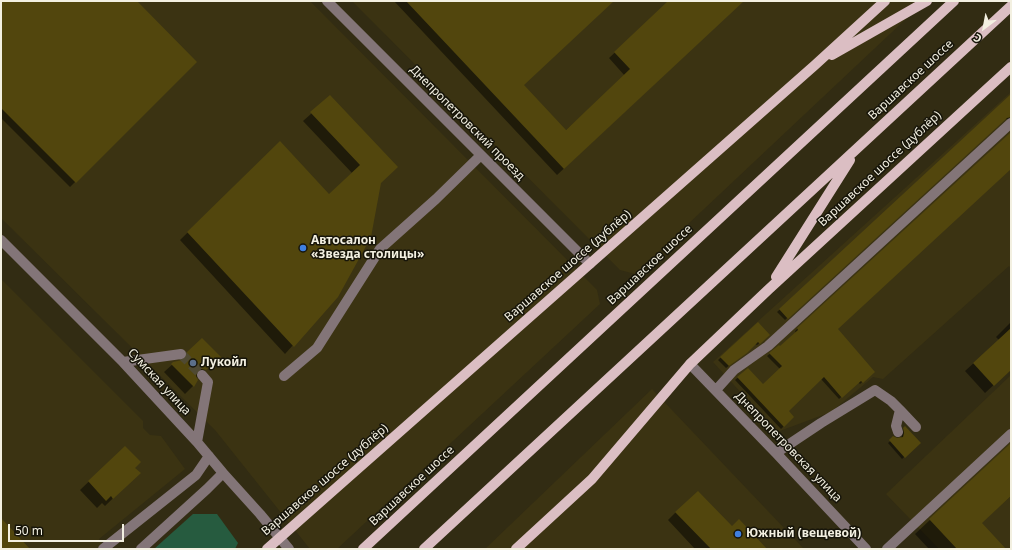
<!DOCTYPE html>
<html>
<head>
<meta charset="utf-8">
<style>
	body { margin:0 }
	#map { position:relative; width:1012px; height:550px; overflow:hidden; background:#322c13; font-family:"Noto Sans",sans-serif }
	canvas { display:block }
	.frame { position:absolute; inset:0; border:2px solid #f3f0e1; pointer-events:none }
	.north { position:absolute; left:964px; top:8px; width:40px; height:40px; -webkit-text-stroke:3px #17150a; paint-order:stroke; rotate:212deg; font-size:11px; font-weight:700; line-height:16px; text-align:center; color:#f3f0e1 }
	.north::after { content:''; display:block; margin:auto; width:14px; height:18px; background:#f3f0e1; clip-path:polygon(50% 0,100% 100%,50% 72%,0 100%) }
	.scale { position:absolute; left:8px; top:524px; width:116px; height:18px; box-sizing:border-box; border:2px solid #f3f0e1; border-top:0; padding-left:5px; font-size:12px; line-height:14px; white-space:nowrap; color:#f3f0e1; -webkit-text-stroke:3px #17150a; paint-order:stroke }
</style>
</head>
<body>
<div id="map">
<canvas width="1012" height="550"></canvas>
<div class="frame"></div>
<div class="north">С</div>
<div class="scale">50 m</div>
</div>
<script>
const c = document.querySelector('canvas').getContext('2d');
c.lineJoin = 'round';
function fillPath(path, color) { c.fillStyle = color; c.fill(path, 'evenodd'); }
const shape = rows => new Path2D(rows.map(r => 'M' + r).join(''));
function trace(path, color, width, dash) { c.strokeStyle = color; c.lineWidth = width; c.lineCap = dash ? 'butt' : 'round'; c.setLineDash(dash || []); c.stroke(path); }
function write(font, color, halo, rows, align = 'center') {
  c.font = font + ' "Noto Sans",sans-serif'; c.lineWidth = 3; c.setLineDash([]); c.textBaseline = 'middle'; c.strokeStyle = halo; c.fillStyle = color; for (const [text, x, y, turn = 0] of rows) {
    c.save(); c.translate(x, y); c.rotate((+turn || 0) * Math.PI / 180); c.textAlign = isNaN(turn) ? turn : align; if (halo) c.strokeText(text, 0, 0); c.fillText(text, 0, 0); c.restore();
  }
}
const built = shape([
	[1,1,310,1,597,290,600,304,337,549,310,549,215,430,1,218],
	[352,1,925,1,635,274,620,270],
	[1011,92,1011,268,1009,266,883,379,873,377,831,412,777,432,713,362],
	[1,279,143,421,143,428,150,435,161,436,185,469,99,539,106,549,1,549],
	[1011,375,1011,549,939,549,886,494],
	[652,389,804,549,485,549]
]);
const green = shape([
	[193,514,217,514,238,543,235,549,154,549]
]);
const shadow = shape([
	[1,1,135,1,196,62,70,187,1,118],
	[394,1,613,1,523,85,565,131,625,76,609,58,670,1,743,1,557,175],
	[1011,95,1011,120,1006,119,1003,120,785,320,777,312],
	[330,97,380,183,337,296,285,354,180,240,280,142,329,195,352,173,303,121],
	[1011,133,1011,168,837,329,871,374,860,384,858,382,839,399,821,379,787,411,793,417,781,429,735,380,748,369,763,386,780,369,767,356,779,346,780,347,796,333,795,331],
	[1011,322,1011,369,985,393,965,371,999,340,996,337],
	[758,323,767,337,757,345,755,344,743,355,726,368,718,360],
	[202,339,219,357,197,378,195,377,197,380,193,386,185,394,164,372,174,363,179,362],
	[905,427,920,443,902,459,888,443,894,438,897,439,901,438,902,436,901,431],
	[1011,444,1011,496,981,523,1005,549,929,549,915,534],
	[125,447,134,468,139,473,105,506,102,503,97,508,80,490],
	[676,512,732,527,766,549,695,549,668,520]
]);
const building = shape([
	[1,1,137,1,197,62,76,183,1,108],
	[406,1,614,1,524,85,566,130,630,69,614,52,668,1,744,1,564,169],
	[1011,94,1011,117,1007,118,788,319,779,309],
	[330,95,398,167,381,183,371,237,338,297,294,347,187,232,280,141,329,194,360,165,310,112],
	[1011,132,1011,169,838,329,875,372,863,383,861,381,842,398,824,377,789,411,794,417,784,427,737,377,748,368,763,384,782,366,769,353,779,345,780,346,798,330,797,328],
	[758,322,770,335,760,344,758,342,747,353,729,366,720,357],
	[1011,328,1011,370,994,386,973,363],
	[202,338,221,357,206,370,201,369,198,370,196,376,198,380,194,387,171,364,173,362,182,360,185,359,187,356,187,352],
	[905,426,921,443,905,458,889,440,893,436,897,438,903,437,904,433,903,428],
	[1011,443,1011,496,982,523,1006,549,957,549,929,519],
	[125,446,141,462,135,468,141,473,113,499,111,496,106,501,88,481],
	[698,491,732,526,739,519,767,549,711,549,675,512],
	[1,518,30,549,1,549]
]);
const minorTunnel = shape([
	[181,354,202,375]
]);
const minor = shape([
	[327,1,590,264],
	[1,240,123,362,197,442,223,473,260,514,289,549],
	[123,362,181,354],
	[690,364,776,453,866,549],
	[284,376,317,348,380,249,436,199,481,155],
	[716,390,734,370,768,346,1011,123],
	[900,410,916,427],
	[197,442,208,382,202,375],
	[776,453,821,423,875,390,891,401,900,410,896,426,898,432],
	[103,549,196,475,209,456],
	[141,549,207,489,223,473],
	[887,549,1011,434]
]);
const major = shape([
	[832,55,927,1],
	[776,277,850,160],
	[267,549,815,65,885,1],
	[363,549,954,1],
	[424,549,1011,6],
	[516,549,592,479,690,364,769,289,1011,67]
]);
const markers = [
	[303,248,4,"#3f7fe0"],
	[193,363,4,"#5c6f8a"],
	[738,534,4,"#3f7fe0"]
];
const streetNames = [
	["Варшавское шоссе",911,80,-43],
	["Днепропетровский проезд",467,123,45],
	["Варшавское шоссе (дублёр)",880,169,-43],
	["Варшавское шоссе",650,265,-43],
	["Варшавское шоссе (дублёр)",568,266,-41],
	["Сумская улица",159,382,47],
	["Днепропетровская улица",788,447,46],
	["Варшавское шоссе (дублёр)",325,480,-41],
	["Варшавское шоссе",412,486,-43]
];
const poiNames = [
	["Автосалон",311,241],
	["«Звезда столицы»",311,255],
	["Лукойл",201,363],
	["Южный (вещевой)",746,534]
];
fillPath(built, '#3b3312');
fillPath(green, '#265b3f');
fillPath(shadow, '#0007');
fillPath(building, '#52460d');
trace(minorTunnel, '#4f4932', 10, [10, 5]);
trace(minor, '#837578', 10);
trace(major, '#dbbec3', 10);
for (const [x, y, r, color] of markers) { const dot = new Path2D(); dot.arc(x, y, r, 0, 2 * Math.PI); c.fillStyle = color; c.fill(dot); trace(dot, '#17150a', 1.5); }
write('12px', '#f3f0e1', '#17150a', streetNames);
write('bold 12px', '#f3f0e1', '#17150a', poiNames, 'left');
</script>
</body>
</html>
